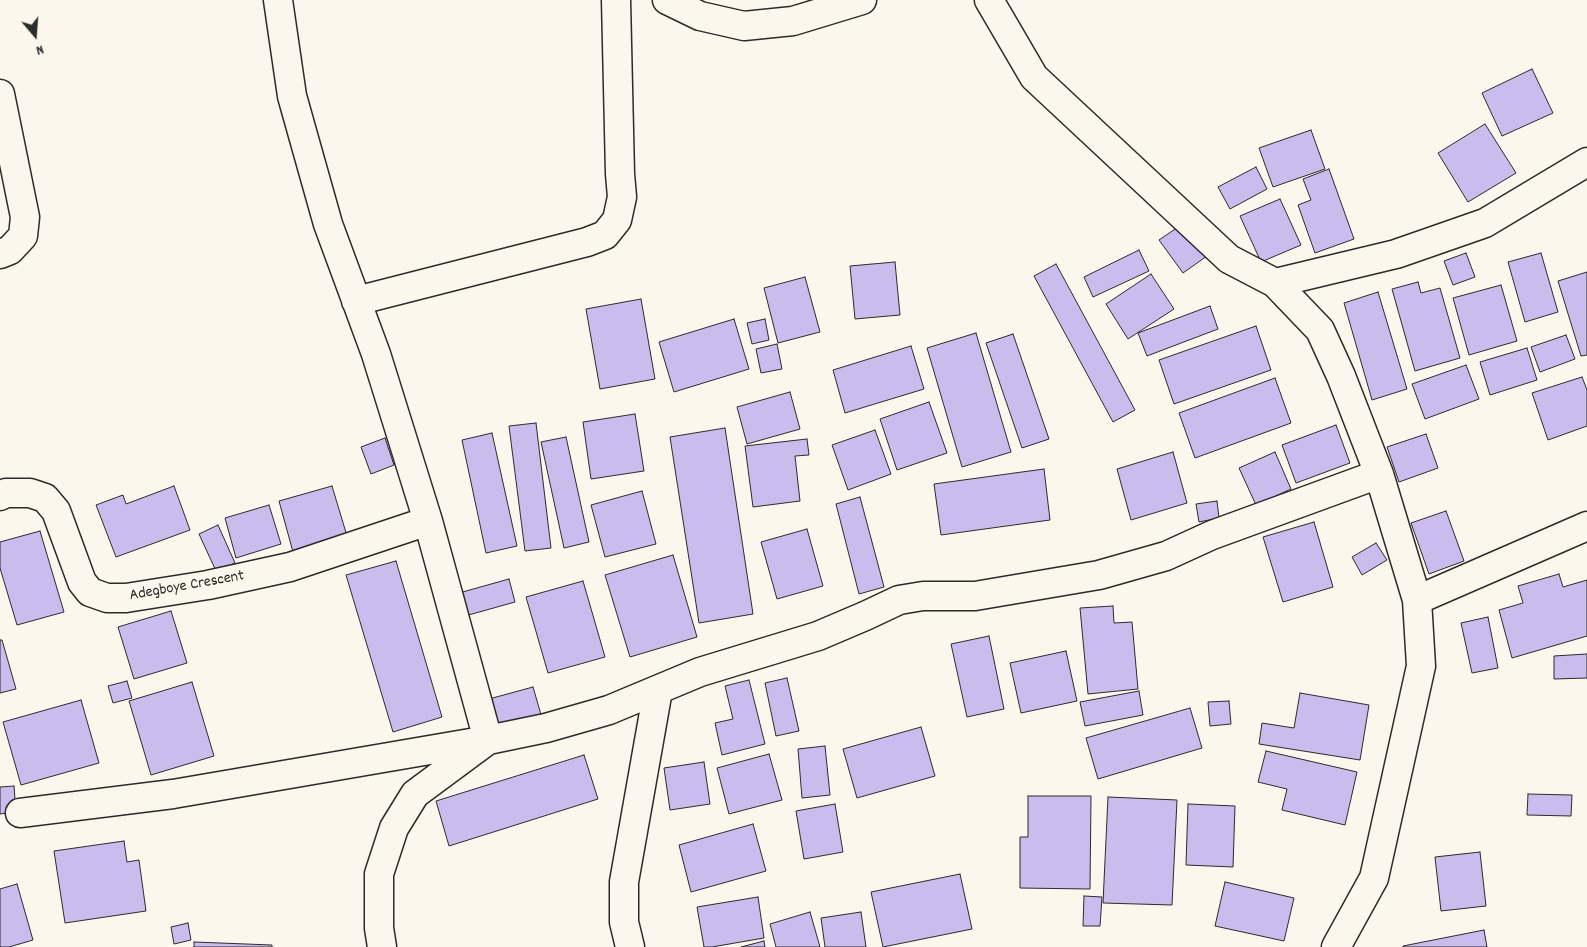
<!DOCTYPE html>
<html>
<head>
<meta charset="utf-8">
<style>
	body { margin:0 }
	#map { position:relative; width:1587px; height:947px; overflow:hidden; background:#fbf7ec; font-family:Dekko,sans-serif }
	canvas { display:block }
	.north { position:absolute; left:10px; top:10px; width:50px; height:50px; -webkit-text-stroke:4px #fbf7ec; paint-order:stroke; rotate:162deg; font-size:14px; font-weight:700; line-height:20px; text-align:center; color:#2b2b2b }
	.north::after { content:''; display:block; margin:auto; width:18px; height:22px; background:#2b2b2b; clip-path:polygon(50% 0,100% 100%,50% 72%,0 100%) }
</style>
</head>
<body>
<div id="map">
<canvas width="1587" height="947"></canvas>
<div class="north">N</div>
</div>
<script>
const c = document.querySelector('canvas').getContext('2d');
c.lineJoin = 'round';
function fillPath(path, color) { c.fillStyle = color; c.fill(path, 'evenodd'); }
const shape = rows => new Path2D(rows.map(r => 'M' + r).join(''));
function trace(path, color, width, dash) { c.strokeStyle = color; c.lineWidth = width; c.lineCap = dash ? 'butt' : 'round'; c.setLineDash(dash || []); c.stroke(path); }
function write(font, color, halo, rows, align = 'center') {
  c.font = font + ' Dekko,sans-serif'; c.lineWidth = 4.5; c.setLineDash([]); c.textBaseline = 'middle'; c.strokeStyle = halo; c.fillStyle = color; for (const [text, x, y, turn = 0] of rows) {
    c.save(); c.translate(x, y); c.rotate((+turn || 0) * Math.PI / 180); c.textAlign = isNaN(turn) ? turn : align; if (halo) c.strokeText(text, 0, 0); c.fillText(text, 0, 0); c.restore();
  }
}
const building = shape([
	[1532,69,1553,113,1502,136,1482,93,1532,69],
	[1485,124,1516,173,1468,202,1438,153,1485,124],
	[1311,130,1325,169,1273,187,1259,148,1311,130],
	[1256,167,1267,189,1230,209,1218,187,1256,167],
	[1329,169,1354,239,1315,253,1298,205,1311,200,1303,179,1329,169],
	[1280,199,1301,245,1261,262,1240,216,1280,199],
	[1184,223,1207,256,1183,273,1159,240,1184,223],
	[1139,250,1149,271,1093,297,1084,277,1139,250],
	[1466,253,1475,277,1453,285,1444,261,1466,253],
	[1541,253,1558,312,1525,322,1508,262,1541,253],
	[895,262,900,315,855,319,850,266,895,262],
	[1056,264,1135,410,1113,422,1034,276,1056,264],
	[1587,272,1587,355,1581,356,1558,281,1587,272],
	[1151,274,1174,309,1128,339,1106,304,1151,274],
	[805,277,820,332,778,343,764,288,805,277],
	[1418,282,1421,293,1440,288,1460,358,1415,371,1392,289,1418,282],
	[1501,285,1517,341,1469,355,1453,298,1501,285],
	[1378,292,1407,389,1372,400,1344,303,1378,292],
	[641,299,655,379,600,389,586,309,641,299],
	[1210,306,1218,329,1147,356,1138,333,1210,306],
	[734,319,749,369,674,392,659,342,734,319],
	[765,319,769,340,752,344,747,323,765,319],
	[1256,326,1271,370,1174,404,1159,360,1256,326],
	[976,333,1011,452,962,467,927,348,976,333],
	[1013,334,1049,439,1022,448,986,343,1013,334],
	[1566,335,1575,359,1540,372,1531,347,1566,335],
	[777,344,782,369,761,373,756,349,777,344],
	[911,346,924,389,845,413,833,370,911,346],
	[1527,348,1537,380,1490,395,1480,362,1527,348],
	[1466,365,1479,399,1425,419,1412,384,1466,365],
	[1582,377,1587,390,1587,426,1548,440,1532,393,1582,377],
	[1275,378,1291,423,1195,458,1179,413,1275,378],
	[790,392,800,429,747,444,737,407,790,392],
	[929,402,947,453,897,470,880,419,929,402],
	[635,414,644,471,591,479,583,422,635,414],
	[536,423,551,548,525,551,509,426,536,423],
	[1336,425,1350,463,1296,483,1282,445,1336,425],
	[725,428,753,614,699,623,670,437,725,428],
	[875,430,891,474,848,490,832,445,875,430],
	[492,433,517,546,486,553,462,440,492,433],
	[1426,434,1438,468,1399,482,1387,447,1426,434],
	[566,437,589,542,564,548,541,442,566,437],
	[385,438,394,465,371,474,361,447,385,438],
	[807,439,809,455,795,456,800,501,753,507,745,446,807,439],
	[1173,452,1187,503,1131,520,1117,469,1173,452],
	[1275,452,1291,489,1256,505,1239,468,1275,452],
	[1044,469,1050,520,941,535,934,484,1044,469],
	[174,486,190,530,116,557,96,505,123,495,126,504,174,486],
	[332,486,347,536,293,552,279,501,332,486],
	[642,491,656,544,605,557,591,505,642,491],
	[860,497,884,587,859,594,836,504,860,497],
	[1217,501,1219,518,1199,522,1196,504,1217,501],
	[269,505,281,544,236,558,225,518,269,505],
	[1446,511,1464,561,1429,574,1411,523,1446,511],
	[1314,522,1333,587,1283,602,1263,537,1314,522],
	[218,525,235,563,216,571,199,534,218,525],
	[807,529,823,586,777,599,761,542,807,529],
	[40,531,64,612,17,625,0,568,0,542,40,531],
	[1376,543,1387,560,1362,575,1352,557,1376,543],
	[673,555,697,637,630,657,605,575,673,555],
	[396,561,442,717,393,732,346,575,396,561],
	[1559,574,1563,587,1587,580,1587,636,1512,658,1499,610,1523,603,1518,586,1559,574],
	[509,579,515,602,465,616,459,593,509,579],
	[583,581,605,657,548,673,526,597,583,581],
	[1113,606,1114,623,1132,622,1138,689,1088,694,1080,608,1113,606],
	[171,611,187,663,134,679,118,627,171,611],
	[1488,617,1498,668,1472,673,1461,623,1488,617],
	[989,636,1004,709,967,717,951,644,989,636],
	[0,640,2,640,16,689,0,693,0,640],
	[1066,651,1077,701,1021,713,1010,663,1066,651],
	[1587,654,1587,678,1554,679,1554,656,1587,654],
	[787,678,799,731,776,736,765,683,787,678],
	[749,680,765,744,722,755,715,723,733,719,725,686,749,680],
	[127,681,132,698,113,703,108,686,127,681],
	[192,682,214,756,151,775,129,701,192,682],
	[533,687,544,725,499,737,489,699,533,687],
	[1139,691,1143,715,1085,726,1080,702,1139,691],
	[1300,693,1369,705,1360,760,1259,744,1262,723,1294,728,1300,693],
	[81,700,99,763,21,785,3,722,81,700],
	[1229,701,1231,724,1210,726,1208,702,1229,701],
	[1190,708,1202,748,1098,779,1086,738,1190,708],
	[921,727,935,776,857,798,843,749,921,727],
	[825,746,830,795,802,798,798,749,825,746],
	[1266,751,1357,772,1345,825,1282,810,1287,789,1258,782,1266,751],
	[769,754,782,800,729,814,717,768,769,754],
	[584,755,598,799,449,846,436,801,584,755],
	[704,762,710,804,670,810,664,768,704,762],
	[14,786,16,812,0,814,0,787,14,786],
	[1528,794,1572,795,1571,816,1527,815,1528,794],
	[1028,796,1091,796,1090,889,1020,888,1020,837,1028,837,1028,796],
	[1108,797,1177,800,1172,905,1103,903,1108,797],
	[835,804,843,852,804,859,796,811,835,804],
	[1188,804,1235,806,1233,867,1186,865,1188,804],
	[753,824,766,871,691,892,679,845,753,824],
	[124,841,127,862,139,860,146,911,65,923,54,851,124,841],
	[1480,852,1486,906,1441,911,1435,857,1480,852],
	[960,874,972,929,883,947,871,892,960,874],
	[1225,882,1294,898,1284,941,1215,926,1225,882],
	[17,884,33,940,9,947,0,947,0,889,17,884],
	[1084,896,1102,897,1100,926,1083,926,1084,896],
	[758,897,764,938,712,947,704,947,697,907,758,897],
	[810,912,820,947,776,947,770,924,810,912],
	[861,912,866,947,825,947,821,918,861,912],
	[188,923,191,940,174,944,171,927,188,923],
	[1484,930,1487,947,1403,947,1403,946,1484,930],
	[764,941,765,947,741,947,764,941],
	[194,942,272,945,272,947,194,947,194,942]
]);
const street = shape([
	[278,0,292,96,328,224,376,354,428,521,488,740,415,794,394,828,379,874,379,928,382,947],
	[667,0,700,16,744,26,793,21,862,0],
	[989,0,1034,77,1229,259,1275,283,1320,330,1341,376,1379,474,1417,600,1421,666,1374,878,1336,947],
	[0,94,25,217,23,236,10,250,0,254],
	[1275,283,1396,254,1485,223,1587,162],
	[356,301,587,242,605,235,617,220,622,197,620,174,616,0],
	[0,496,6,493,30,493,45,498,56,511,82,582,90,592,107,598,126,598,208,585,290,567,428,521],
	[1417,600,1587,526],
	[20,813,173,794,488,740,546,728,609,710,700,672,818,636,865,616,899,600,923,596,975,596,1099,575,1166,556,1212,535,1379,474],
	[630,947,624,922,624,882,658,690]
]);
const streetNames = [
	["Adegboye Crescent",187,587,-10]
];
fillPath(building, '#ccbced');
trace(building, '#2b2b2b', 1);
trace(street, '#2b2b2b', 31);
trace(street, '#fbf7ec', 28);
write('16px', '#2b2b2b', '#fbf7ec', streetNames);
</script>
</body>
</html>
